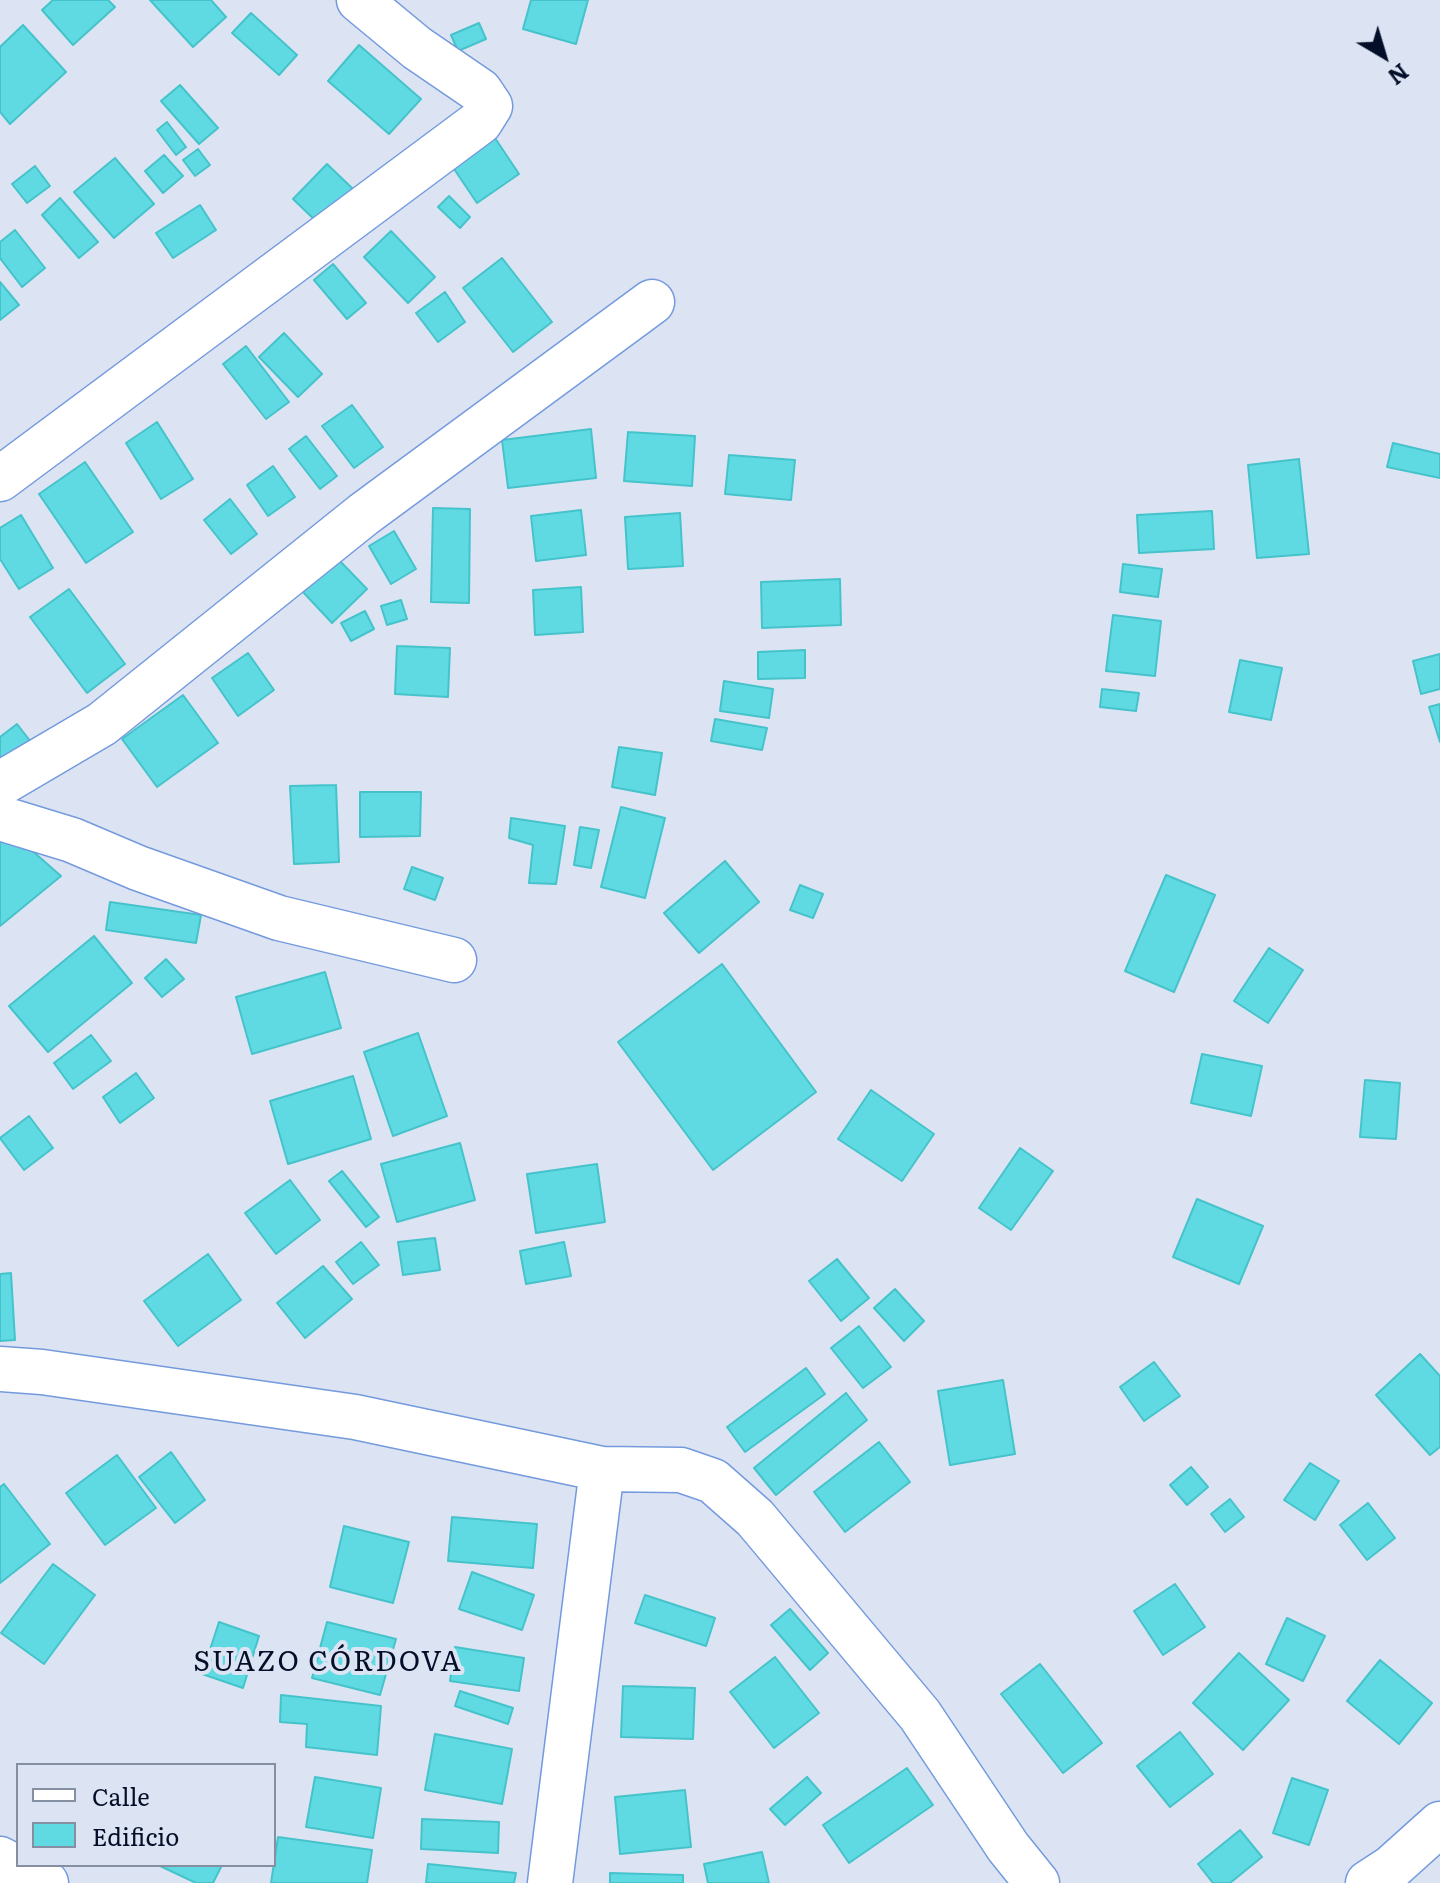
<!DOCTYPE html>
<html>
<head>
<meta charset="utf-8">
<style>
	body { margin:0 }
	#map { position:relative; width:1440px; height:1883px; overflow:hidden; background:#dce4f3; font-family:Literata,serif }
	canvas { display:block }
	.legend { position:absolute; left:16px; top:1763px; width:260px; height:104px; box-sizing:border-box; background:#dce4f3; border:2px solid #858fa2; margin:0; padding:10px 14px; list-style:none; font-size:24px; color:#030f28 }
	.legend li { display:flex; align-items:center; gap:16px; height:40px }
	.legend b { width:40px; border:2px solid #858fa2 }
	.north { position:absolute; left:1344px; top:16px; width:80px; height:80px; -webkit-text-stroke:6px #dce4f3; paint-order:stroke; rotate:142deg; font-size:22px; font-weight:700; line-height:32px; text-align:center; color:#030f28 }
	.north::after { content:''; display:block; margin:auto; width:28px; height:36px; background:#030f28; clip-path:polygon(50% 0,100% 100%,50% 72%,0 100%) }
</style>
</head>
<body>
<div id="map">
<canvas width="1440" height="1883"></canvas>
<ul class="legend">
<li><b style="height:10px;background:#fff"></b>Calle</li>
<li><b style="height:22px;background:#60dae2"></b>Edificio</li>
</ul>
<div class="north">N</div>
</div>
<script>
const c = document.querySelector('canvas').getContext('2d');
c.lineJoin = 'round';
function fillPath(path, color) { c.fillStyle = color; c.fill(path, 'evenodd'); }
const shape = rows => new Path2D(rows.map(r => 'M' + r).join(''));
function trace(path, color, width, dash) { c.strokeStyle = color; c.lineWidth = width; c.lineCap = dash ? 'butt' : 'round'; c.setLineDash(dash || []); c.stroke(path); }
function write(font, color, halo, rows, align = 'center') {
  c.font = font + ' Literata,serif'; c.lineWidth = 8; c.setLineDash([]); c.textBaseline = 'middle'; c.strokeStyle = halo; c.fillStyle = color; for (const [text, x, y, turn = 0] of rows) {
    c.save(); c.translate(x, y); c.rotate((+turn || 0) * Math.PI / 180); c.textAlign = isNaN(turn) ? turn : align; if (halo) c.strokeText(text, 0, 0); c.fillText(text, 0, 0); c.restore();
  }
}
const building = shape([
	[53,0,108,0,115,7,73,45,42,10,53,0],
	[150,0,211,0,226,17,193,47,150,0],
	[531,0,588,0,576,44,523,29,531,0],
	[251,13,297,55,279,75,232,33,251,13],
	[479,23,486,39,458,51,451,35,479,23],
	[23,25,66,72,10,124,0,112,0,47,23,25],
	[359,45,421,99,389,134,328,81,359,45],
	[180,85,218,128,199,144,161,101,180,85],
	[167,122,186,147,176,155,157,130,167,122],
	[493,135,519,174,477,203,450,163,493,135],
	[198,149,210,165,195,176,183,160,198,149],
	[164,155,183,176,163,193,145,171,164,155],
	[115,158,154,204,114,238,74,192,115,158],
	[327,164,353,189,319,224,293,199,327,164],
	[35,166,50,186,27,203,12,184,35,166],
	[449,196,470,217,460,228,438,207,449,196],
	[60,198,98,242,79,258,42,215,60,198],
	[200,205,216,230,173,258,156,233,200,205],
	[15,230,45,268,22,287,0,258,0,242,15,230],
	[391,231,435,277,408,303,364,257,391,231],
	[502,258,552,322,513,352,463,288,502,258],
	[333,264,366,303,347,319,314,280,333,264],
	[0,282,19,305,0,320,0,282],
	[445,292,465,322,438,342,416,313,445,292],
	[284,333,322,374,298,397,259,357,284,333],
	[246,346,289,402,266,419,223,364,246,346],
	[352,405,383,447,354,468,322,426,352,405],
	[157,422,193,479,161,499,126,443,157,422],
	[591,429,596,478,508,488,502,440,591,429],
	[628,432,695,436,692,486,624,481,628,432],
	[306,436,337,476,320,489,289,449,306,436],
	[1393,443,1440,454,1440,478,1387,467,1393,443],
	[729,455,795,460,791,500,725,494,729,455],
	[1299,459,1309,554,1257,558,1248,465,1299,459],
	[85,462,133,532,86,563,39,494,85,462],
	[273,466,295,497,268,516,247,485,273,466],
	[230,499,257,534,231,554,204,520,230,499],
	[433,508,470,509,469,603,431,602,433,508],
	[581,510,586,555,536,561,531,516,581,510],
	[1212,511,1214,549,1139,553,1137,515,1212,511],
	[680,513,683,566,628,569,625,517,680,513],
	[21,515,53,568,19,589,0,559,0,528,21,515],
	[394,531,416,569,391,584,369,546,394,531],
	[338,559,367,589,332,623,303,592,338,559],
	[1123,564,1162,569,1158,597,1120,592,1123,564],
	[840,579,841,625,762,628,761,582,840,579],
	[581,587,583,632,535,635,533,590,581,587],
	[69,589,125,664,87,693,30,617,69,589],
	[401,600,407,619,387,625,381,606,401,600],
	[365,611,374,629,351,641,341,623,365,611],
	[1113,615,1161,621,1155,676,1106,671,1113,615],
	[397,646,450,648,448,697,395,694,397,646],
	[805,650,805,678,758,679,758,652,805,650],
	[248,653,274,690,238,716,212,678,248,653],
	[1440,654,1440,689,1421,694,1413,661,1440,654],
	[1240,660,1282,668,1271,720,1229,712,1240,660],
	[724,681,773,689,769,718,720,711,724,681],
	[1102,689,1139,693,1136,711,1100,707,1102,689],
	[183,695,218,743,157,787,122,739,183,695],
	[1440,704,1440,742,1429,707,1440,704],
	[715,719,767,728,762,750,711,741,715,719],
	[17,724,31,742,0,767,0,737,17,724],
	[619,747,662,753,655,795,612,787,619,747],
	[336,785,339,862,294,864,290,786,336,785],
	[360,792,421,792,420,836,360,837,360,792],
	[621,807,665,818,645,898,601,887,621,807],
	[511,818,565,826,556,884,529,883,533,845,509,838,511,818],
	[580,827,599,830,591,868,574,865,580,827],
	[0,837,21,841,61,876,0,926,0,837],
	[725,861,759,902,699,953,664,913,725,861],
	[412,867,443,878,435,900,404,889,412,867],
	[1166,875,1215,895,1174,992,1125,971,1166,875],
	[800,885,823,894,813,918,790,910,800,885],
	[110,902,201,915,196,943,106,930,110,902],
	[94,936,132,983,48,1052,9,1006,94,936],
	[1269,948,1303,970,1268,1023,1234,1001,1269,948],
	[166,959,184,979,162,997,145,978,166,959],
	[722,964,816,1092,713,1170,618,1042,722,964],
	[325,972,341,1028,252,1054,236,997,325,972],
	[418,1033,447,1116,393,1136,364,1052,418,1033],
	[91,1035,111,1061,73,1089,54,1063,91,1035],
	[1202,1054,1262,1066,1251,1116,1191,1103,1202,1054],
	[136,1073,154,1098,120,1123,103,1097,136,1073],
	[353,1076,371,1139,288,1164,270,1101,353,1076],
	[1365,1080,1400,1083,1396,1139,1360,1137,1365,1080],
	[871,1090,934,1134,902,1181,838,1139,871,1090],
	[29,1116,53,1148,24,1170,0,1138,29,1116],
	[460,1143,475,1200,397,1222,381,1164,460,1143],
	[1020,1148,1053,1171,1011,1230,979,1208,1020,1148],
	[597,1164,605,1222,536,1233,527,1174,597,1164],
	[342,1171,379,1217,366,1227,329,1181,342,1171],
	[290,1180,320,1220,276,1254,245,1213,290,1180],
	[1197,1199,1263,1226,1239,1284,1173,1257,1197,1199],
	[435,1238,440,1270,403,1275,398,1242,435,1238],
	[361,1242,379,1265,353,1284,336,1262,361,1242],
	[564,1242,571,1276,526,1284,520,1251,564,1242],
	[208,1254,241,1300,178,1346,144,1301,208,1254],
	[837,1259,869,1298,841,1321,809,1281,837,1259],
	[323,1266,352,1299,305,1338,277,1303,323,1266],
	[11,1273,15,1340,0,1341,0,1274,11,1273],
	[895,1289,924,1321,904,1341,874,1308,895,1289],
	[859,1326,891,1367,863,1388,831,1348,859,1326],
	[1420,1354,1440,1376,1440,1447,1430,1455,1376,1395,1420,1354],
	[1154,1362,1180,1396,1144,1421,1120,1387,1154,1362],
	[806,1368,825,1394,745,1452,727,1427,806,1368],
	[1003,1380,1015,1454,950,1465,938,1391,1003,1380],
	[846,1393,867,1420,776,1495,754,1468,846,1393],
	[879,1442,910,1482,845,1532,814,1492,879,1442],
	[171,1452,205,1500,175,1523,139,1477,171,1452],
	[117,1455,156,1508,105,1545,66,1493,117,1455],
	[1310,1463,1339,1481,1315,1520,1284,1500,1310,1463],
	[1191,1467,1208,1487,1187,1505,1170,1485,1191,1467],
	[4,1484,50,1544,0,1583,0,1487,4,1484],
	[1230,1499,1244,1517,1225,1532,1211,1514,1230,1499],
	[1368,1503,1395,1538,1367,1560,1340,1525,1368,1503],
	[452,1517,537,1524,533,1568,448,1561,452,1517],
	[344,1526,409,1542,393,1603,330,1587,344,1526],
	[53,1564,95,1595,44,1664,1,1633,53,1564],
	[472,1572,534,1595,522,1630,459,1609,472,1572],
	[1175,1584,1205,1627,1163,1655,1134,1611,1175,1584],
	[645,1595,715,1618,706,1646,635,1623,645,1595],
	[790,1609,828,1653,810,1670,771,1625,790,1609],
	[1287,1618,1325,1636,1303,1681,1266,1664,1287,1618],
	[219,1622,259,1636,243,1688,202,1674,219,1622],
	[327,1622,396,1639,380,1695,312,1678,327,1622],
	[455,1647,524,1658,519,1691,450,1681,455,1647],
	[1239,1653,1289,1700,1243,1750,1193,1703,1239,1653],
	[775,1657,819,1713,774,1748,730,1692,775,1657],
	[1380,1660,1432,1703,1399,1744,1347,1701,1380,1660],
	[1040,1664,1102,1743,1063,1773,1001,1694,1040,1664],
	[623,1686,695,1688,693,1739,621,1737,623,1686],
	[460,1691,513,1708,508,1724,455,1706,460,1691],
	[281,1695,381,1706,377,1755,306,1747,307,1724,280,1722,281,1695],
	[1180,1732,1213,1774,1170,1807,1137,1766,1180,1732],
	[435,1734,512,1749,502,1804,425,1790,435,1734],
	[907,1768,933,1805,849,1863,823,1825,907,1768],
	[315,1777,381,1788,373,1838,306,1827,315,1777],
	[807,1777,821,1793,785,1825,770,1809,807,1777],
	[1292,1778,1328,1790,1309,1845,1273,1833,1292,1778],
	[685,1790,691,1847,620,1854,615,1797,685,1790],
	[422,1819,499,1822,498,1853,421,1849,422,1819],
	[1240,1830,1262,1857,1230,1883,1213,1883,1198,1864,1240,1830],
	[278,1837,372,1850,367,1883,271,1883,278,1837],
	[762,1852,769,1883,708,1883,704,1864,762,1852],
	[428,1864,516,1873,514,1883,426,1883,428,1864],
	[158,1865,222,1865,213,1883,196,1883,158,1865],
	[610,1873,683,1875,683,1883,610,1883,610,1873]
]);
const minor = shape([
	[0,479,480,122,490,106,480,91,417,48,359,0],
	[0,784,102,724,364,514,652,302],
	[0,818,72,840,138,868,279,918,454,960],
	[0,1369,42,1372,355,1417,602,1469,681,1470,713,1481,755,1518,920,1715,1008,1847,1037,1883],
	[0,1859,46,1883],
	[550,1883,602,1469],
	[1368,1883,1391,1868,1440,1824]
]);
const neighbourhoodNames = [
	["SUAZO CÓRDOVA",328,1663]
];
fillPath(building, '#60dae2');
trace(building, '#45c3cb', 2);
trace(minor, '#749ade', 47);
trace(minor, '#fff', 44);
c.letterSpacing = '2px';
write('28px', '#030f28', '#dce4f3', neighbourhoodNames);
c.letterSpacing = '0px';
</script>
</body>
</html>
